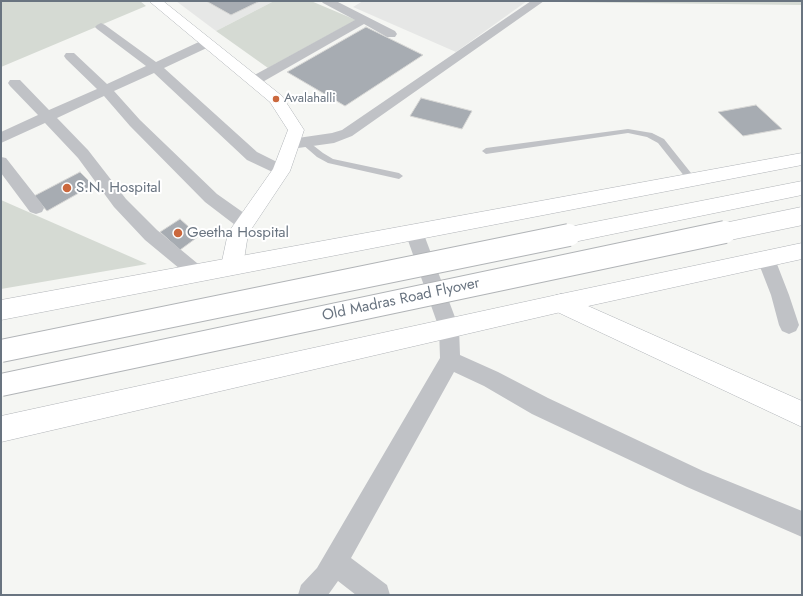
<!DOCTYPE html>
<html>
<head>
<meta charset="utf-8">
<style>
	body { margin:0 }
	#map { position:relative; width:803px; height:596px; overflow:hidden; background:#f5f6f3; font-family:Jost,sans-serif }
	canvas { display:block }
	.frame { position:absolute; inset:0; border:2px solid #697480; pointer-events:none }
</style>
</head>
<body>
<div id="map">
<canvas width="803" height="596"></canvas>
<div class="frame"></div>
</div>
<script>
const c = document.querySelector('canvas').getContext('2d');
c.lineJoin = 'round';
function fillPath(path, color) { c.fillStyle = color; c.fill(path, 'evenodd'); }
const shape = rows => new Path2D(rows.map(r => 'M' + r).join(''));
function trace(path, color, width, dash) { c.strokeStyle = color; c.lineWidth = width; c.lineCap = dash ? 'butt' : 'round'; c.setLineDash(dash || []); c.stroke(path); }
function write(font, color, halo, rows, align = 'center') {
  c.font = font + ' Jost,sans-serif'; c.lineWidth = 4; c.setLineDash([]); c.textBaseline = 'middle'; c.strokeStyle = halo; c.fillStyle = color; for (const [text, x, y, turn = 0] of rows) {
    c.save(); c.translate(x, y); c.rotate((+turn || 0) * Math.PI / 180); c.textAlign = isNaN(turn) ? turn : align; if (halo) c.strokeText(text, 0, 0); c.fillText(text, 0, 0); c.restore();
  }
}
const built = shape([
	[176,1,274,1,216,31],
	[363,1,527,1,456,52,353,7]
]);
const green = shape([
	[1,1,140,1,146,6,1,67],
	[274,1,311,1,356,20,268,68,216,31],
	[560,1,802,1,802,5,561,2],
	[1,200,147,264,1,289]
]);
const building = shape([
	[206,1,260,1,231,15,206,1],
	[366,27,423,55,345,106,287,72,366,27],
	[421,98,472,111,462,129,410,116,421,98],
	[756,105,782,129,743,136,718,112,756,105],
	[80,172,93,185,47,211,34,196,80,172],
	[180,219,199,236,180,250,160,232,180,219]
]);
const lane = shape([
	[628,129,652,133,664,139,695,178,696,180,695,182,689,182,658,143,647,137,628,133,486,154,482,151,486,148,628,129],
	[305,139,323,153,333,159,399,173,403,176,399,179,328,163,317,157,302,144,302,140,305,139]
]);
const street = shape([
	[321,1,336,1,395,31,397,34,395,37,387,37,364,24,259,84,249,84,247,81,249,78,355,20,323,3,321,1],
	[531,1,544,1,352,136,334,143,291,149,286,148,284,144,286,140,291,139,332,133,342,130,531,1],
	[101,23,105,25,156,62,203,40,211,40,213,43,211,46,164,68,257,152,287,167,289,171,287,175,281,176,247,160,154,73,114,91,140,120,217,194,251,218,254,223,251,228,245,229,239,228,205,202,130,126,104,96,57,118,88,150,126,199,157,230,203,268,206,273,203,278,197,281,191,278,145,240,114,207,78,158,45,123,1,143,1,132,38,115,10,86,8,83,10,80,20,80,49,110,97,89,66,59,64,56,66,53,74,53,107,84,146,66,97,29,95,27,97,25,101,23],
	[1,157,6,158,42,204,44,208,42,212,36,214,30,212,1,173,1,157],
	[414,225,420,227,423,232,459,328,460,355,498,372,548,398,703,471,802,511,802,537,687,487,532,414,484,386,454,372,351,558,387,585,390,595,356,595,338,581,328,595,298,595,301,585,317,568,440,358,439,328,405,232,408,227,414,225],
	[766,252,772,254,775,259,789,295,799,325,796,331,789,334,782,331,779,325,771,295,757,259,760,254,766,252]
]);
const secondary = shape([
	[149,1,163,1,282,96,304,130,290,171,248,234,243,266,239,272,232,275,225,272,221,266,228,233,273,169,288,130,270,102,149,1],
	[561,294,802,401,802,427,553,310,550,303,553,296,561,294]
]);
const primary = shape([
	[802,153,802,165,1,320,1,300,802,153],
	[802,243,802,259,561,312,1,442,1,416,561,294,802,243]
]);
const highway = shape([
	[802,181,802,195,569,243,562,240,559,235,562,230,569,227,802,181]
]);
const highwayBridgeFar1 = shape([
	[720,233,802,216]
]);
const highwayBridge = shape([
	[1,351,569,235],
	[1,385,725,232]
]);
const markers = [
	[276,99,4,"#cb683d"],
	[67,188,5,"#cb683d"],
	[178,233,5,"#cb683d"]
];
const farPoinames = [
	["Avalahalli",284,99]
];
const poiNames = [
	["S.N. Hospital",76,188],
	["Geetha Hospital",187,233]
];
const streetNames = [
	["Old Madras Road Flyover",401,300,-12]
];
fillPath(built, '#e6e7e6');
fillPath(green, '#d5dad3');
fillPath(building, '#a7acb2');
trace(building, '#d7d7d5', 1);
trace(secondary, '#b0b4b8', 1);
trace(primary, '#b1b4b8', 1);
trace(highway, '#b1b4b7', 1);
fillPath(lane, '#c0c2c6');
fillPath(street, '#c0c2c6');
fillPath(secondary, '#fff');
fillPath(primary, '#fff');
fillPath(highway, '#fff');
trace(highwayBridgeFar1, '#b1b4b7', 19, []);
trace(highwayBridge, '#b1b4b7', 24, []);
trace(highwayBridgeFar1, '#fff', 18);
trace(highwayBridge, '#fff', 22);
for (const [x, y, r, color] of markers) { const dot = new Path2D(); dot.arc(x, y, r, 0, 2 * Math.PI); c.fillStyle = color; c.fill(dot); trace(dot, '#fff', 1.5); }
write('13px', '#697480', '#fff', farPoinames, 'left');
write('15px', '#697480', '#fff', poiNames, 'left');
write('15px', '#697480', '#fff', streetNames);
</script>
</body>
</html>
